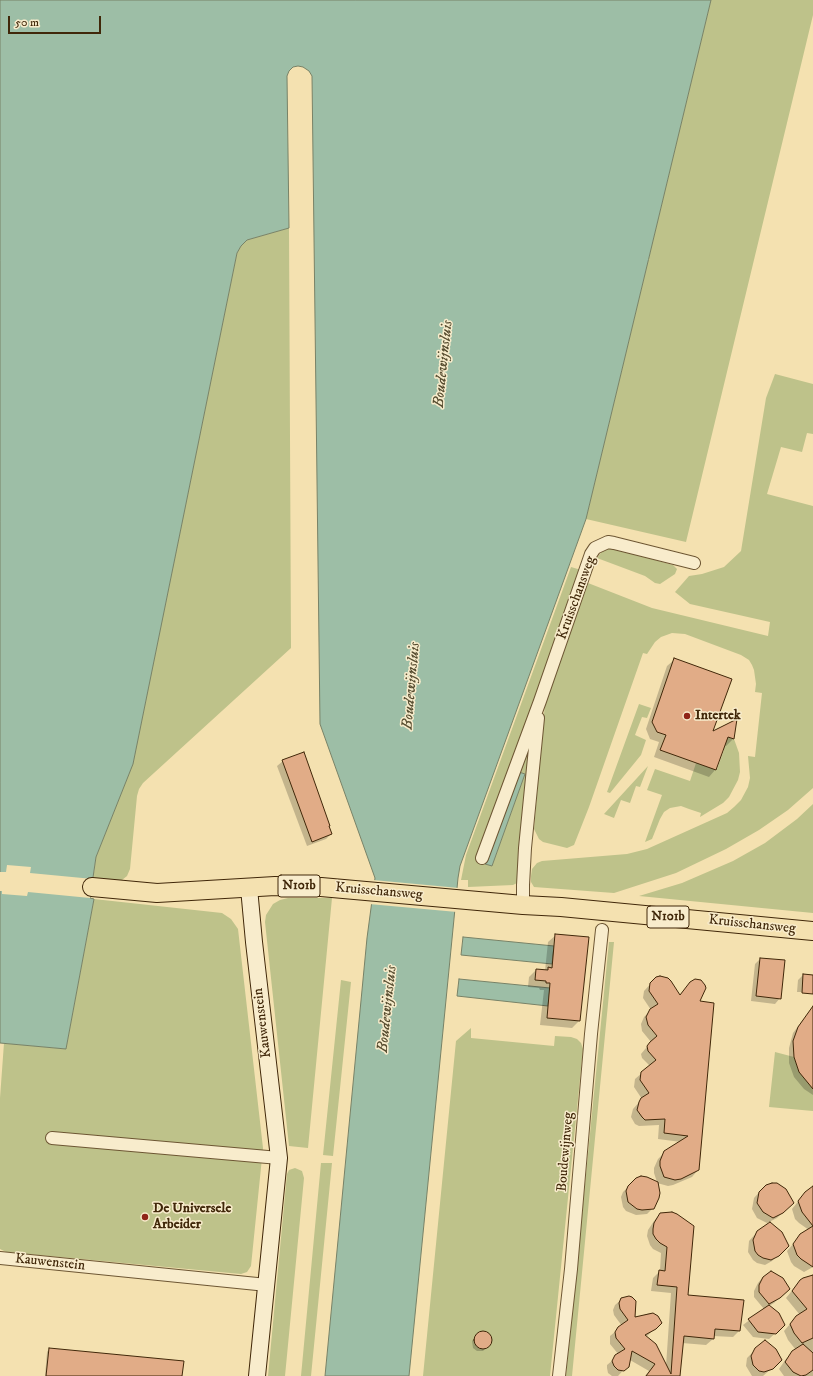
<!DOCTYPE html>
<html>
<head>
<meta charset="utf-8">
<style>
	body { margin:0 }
	#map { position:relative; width:813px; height:1376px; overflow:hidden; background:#f4e1b0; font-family:"IM FELL DW Pica",serif }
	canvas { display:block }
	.scale { position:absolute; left:8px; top:16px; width:93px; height:18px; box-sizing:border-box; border:2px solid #402709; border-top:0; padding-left:5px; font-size:12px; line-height:14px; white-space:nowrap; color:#402709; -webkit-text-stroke:3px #f8eccc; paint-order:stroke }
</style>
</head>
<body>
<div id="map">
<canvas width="813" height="1376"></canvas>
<div class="scale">50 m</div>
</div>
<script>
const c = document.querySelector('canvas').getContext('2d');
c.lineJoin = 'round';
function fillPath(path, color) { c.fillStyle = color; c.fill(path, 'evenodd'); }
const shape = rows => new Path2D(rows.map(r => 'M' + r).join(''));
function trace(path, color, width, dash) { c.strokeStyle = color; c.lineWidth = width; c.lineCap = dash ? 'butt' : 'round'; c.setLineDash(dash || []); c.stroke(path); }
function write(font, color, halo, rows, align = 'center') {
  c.font = font + ' "IM FELL DW Pica",serif'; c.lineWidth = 3; c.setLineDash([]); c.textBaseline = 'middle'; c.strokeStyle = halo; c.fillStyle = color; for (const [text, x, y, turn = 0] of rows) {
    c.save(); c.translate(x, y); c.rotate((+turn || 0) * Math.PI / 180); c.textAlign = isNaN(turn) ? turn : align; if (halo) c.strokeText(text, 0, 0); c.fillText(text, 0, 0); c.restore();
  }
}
const green = shape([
	[711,0,813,0,813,15,686,542,586,519],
	[289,228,291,648,143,783,139,789,137,796,130,869,127,876,122,880,116,882,93,880,96,857,133,763,237,253,241,246,247,240],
	[775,374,813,384,813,434,807,433,802,452,781,447,767,494,813,506,813,788,788,810,759,830,726,849,676,873,614,893,534,887,531,882,531,876,532,869,537,863,542,861,627,854,647,849,727,813,734,807,741,800,748,787,750,778,748,756,755,757,762,693,755,692,756,684,754,670,752,665,749,660,741,655,685,634,672,633,661,637,655,642,647,654,643,653,589,807,574,845,567,848,543,842,539,839,534,829,545,703,588,583,652,608,768,636,770,622,690,604,675,592,689,576,702,574,724,567,741,551,766,398],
	[608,548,613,548,673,565,677,569,675,574,660,584,655,583,645,576,597,558,603,550],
	[571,567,581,570,477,861,492,866,525,774,519,772,528,748,530,749,519,879,517,883,513,885,468,887,468,880,461,880,466,855],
	[639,704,651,708,647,718,642,717,635,735,646,740,641,755,610,793,607,792],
	[713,731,734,739,739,753,740,772,738,780,729,797,723,803,700,817,701,813,689,809,681,806,670,808,664,812,660,819,652,839,645,842,662,795,647,790,655,769,690,781,696,763,717,769,724,750,709,744],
	[648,766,640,787,636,786,630,803,621,800,614,818,604,814],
	[813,804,813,913,639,896,682,883,733,861,765,843,797,819],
	[288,898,332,898,308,1148,289,1146,265,922,266,915,273,904,280,900],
	[94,899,222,913,231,919,238,929,263,1148,251,1266,247,1272,241,1274,6,1252,0,1249,0,1098,4,1043,66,1049],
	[609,942,614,942,572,1376,566,1376],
	[341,980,351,982,333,1156,323,1155],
	[471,1028,471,1038,554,1046,555,1036,571,1037,577,1039,581,1043,583,1049,550,1376,423,1376,456,1041],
	[775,1052,794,1057,799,1072,813,1086,813,1111,769,1107],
	[321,1163,332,1163,311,1376,301,1376],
	[295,1168,302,1171,304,1178,285,1376,268,1376,287,1174,289,1170]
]);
const water = shape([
	[0,0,711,0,586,519,460,866,458,878,409,1376,325,1376,367,938,375,878,320,724,312,76,309,71,303,67,298,66,293,67,289,71,287,76,289,228,247,240,241,246,237,253,133,764,96,857,90,898,94,899,66,1049,0,1043,0,0],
	[519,772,525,774,492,866,485,864,519,772],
	[463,937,554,946,552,964,461,955,463,937],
	[459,979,550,988,548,1006,457,996,459,979]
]);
const pier = shape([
	[7,865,31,867,30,873,93,879,90,898,28,892,27,896,2,894,2,891,0,891,0,872,6,872],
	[373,880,459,888,457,912,369,904]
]);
const shadow = shape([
	[674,660,712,733,736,720,733,739,726,746,724,745,715,770,709,777,654,757,659,742,650,739,646,729,667,666],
	[283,761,328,827,331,834,326,839,307,846,277,766],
	[556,935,579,1021,572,1028,540,1025,544,990,540,990,539,988,528,987,529,977,536,970,545,971,548,942],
	[760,959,780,998,775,1004,751,1001,755,964],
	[803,975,813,976,813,992,797,992,798,980],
	[656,978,679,996,691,982,699,1002,698,1170,692,1177,673,1185,668,1186,657,1183,653,1208,647,1214,636,1215,626,1211,623,1207,621,1197,623,1192,636,1179,657,1182,654,1173,654,1168,658,1159,665,1152,681,1142,658,1139,659,1125,639,1126,635,1124,631,1117,633,1109,642,1099,634,1087,635,1079,650,1066,642,1058,641,1054,651,1042,642,1031,641,1024,644,1017,651,1010,643,998,644,991],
	[813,1011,813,1095,804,1089,794,1077,789,1063,789,1048,793,1033,802,1021],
	[762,1189,793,1202,777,1218,767,1223,757,1218,752,1209,754,1198],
	[813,1189,813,1267,804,1272,794,1266,791,1262,787,1251,801,1235,809,1230,799,1223,795,1219,792,1209,805,1193],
	[660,1214,687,1296,739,1331,733,1337,713,1336,713,1339,706,1345,682,1343,679,1376,645,1376,649,1371,630,1360,629,1364,618,1376,612,1376,608,1373,607,1368,607,1365,619,1355,610,1344,610,1336,622,1326,614,1315,613,1310,615,1305,622,1299,634,1318,650,1313,657,1316,661,1323,646,1337,666,1366,671,1293,651,1291,653,1278,660,1271,661,1253,653,1249,650,1245,647,1236,648,1230,654,1221],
	[758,1231,788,1245,772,1261,765,1265,757,1263,753,1260,748,1252,749,1241],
	[763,1277,788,1289,774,1303,769,1306,784,1325,769,1339,753,1337,743,1325,764,1309,754,1297,754,1291,758,1283],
	[813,1278,813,1376,784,1376,779,1369,786,1359,796,1350,788,1340,784,1331,790,1324,800,1315,786,1298,800,1281],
	[484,1332,489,1333,491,1338,491,1343,483,1351,477,1351,473,1348,472,1341,479,1333],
	[49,1349,181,1376,45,1376,47,1352],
	[756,1349,781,1360,763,1376,752,1376,746,1366,747,1358]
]);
const building = shape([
	[674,658,732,679,713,731,737,719,734,739,728,737,716,770,660,750,666,735,657,732,652,722,674,658],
	[304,752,330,826,329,826,332,834,312,842,282,760,304,752],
	[555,934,589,937,580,1021,547,1018,550,983,546,983,546,981,535,980,536,969,548,970,548,967,552,968,555,934],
	[760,958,785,960,781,999,756,996,760,958],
	[803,974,813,975,813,994,802,993,803,974],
	[660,976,668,978,671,981,680,995,690,982,695,979,701,980,705,985,706,988,700,1001,714,1003,699,1170,681,1179,675,1180,664,1177,660,1166,660,1161,664,1151,688,1136,664,1133,665,1119,645,1120,642,1117,637,1110,639,1102,641,1098,649,1093,640,1080,641,1072,656,1060,648,1051,647,1046,650,1042,657,1036,648,1025,646,1017,650,1009,658,1004,649,991,650,983,656,977,660,976],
	[813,1006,813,1089,799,1072,794,1057,793,1041,798,1027,813,1006],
	[641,1176,647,1177,658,1182,660,1193,659,1198,654,1209,642,1210,637,1209,628,1202,626,1191,628,1186,636,1178,641,1176],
	[772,1183,777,1183,786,1189,794,1203,783,1213,773,1218,763,1212,757,1203,759,1192,766,1185,772,1183],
	[813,1186,813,1267,801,1259,797,1255,793,1244,800,1234,813,1226,802,1212,798,1201,805,1192,813,1186],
	[672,1212,677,1214,694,1226,688,1295,744,1300,740,1331,715,1329,714,1339,684,1336,680,1376,646,1376,655,1364,632,1351,629,1367,624,1371,618,1370,614,1366,612,1361,615,1355,625,1349,616,1338,615,1332,618,1327,628,1320,620,1309,619,1303,621,1298,629,1296,632,1297,636,1301,635,1317,653,1313,658,1316,662,1323,656,1329,645,1335,656,1344,671,1374,677,1287,657,1285,659,1270,665,1271,667,1247,660,1243,656,1239,653,1234,653,1229,654,1223,660,1213,672,1212],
	[770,1222,782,1232,789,1246,779,1256,771,1260,763,1258,758,1255,755,1251,753,1240,757,1231,770,1222],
	[771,1271,783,1278,790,1289,780,1298,769,1304,759,1292,759,1285,763,1277,771,1271],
	[813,1275,813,1338,802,1343,794,1333,790,1324,796,1316,807,1309,792,1291,800,1280,803,1278,813,1275],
	[769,1305,779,1313,785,1325,776,1334,758,1332,748,1319,769,1305],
	'474 1340a9 9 0 1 1 18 0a9 9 0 1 1-18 0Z',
	[765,1340,776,1349,782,1360,773,1369,764,1372,759,1371,753,1365,751,1356,755,1348,765,1340],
	[803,1344,813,1353,813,1370,806,1375,801,1376,793,1372,785,1362,792,1351,803,1344],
	[49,1348,184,1361,182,1376,46,1376,49,1348]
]);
const street = shape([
	[482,858,540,701,591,554,595,548,608,542,614,543,694,563],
	[523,905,523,885,525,848,538,718],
	[52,1138,279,1158],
	[0,1258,267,1285],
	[559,1376,571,1269,591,1034,602,930]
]);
const secondary = shape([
	[249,888,254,942,279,1158,257,1376]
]);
const primary = shape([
	[92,887,157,893,275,886,321,887,523,905,561,907,813,931]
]);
const markers = [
	[687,716,4,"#8f2418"],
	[145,1217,4,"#8f2418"]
];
const shields = [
	[299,886,42],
	[668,917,42]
];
const shieldNames = [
	["N101b",299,886],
	["N101b",668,917]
];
const streetNames = [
	["Kruisschansweg",577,598,-70],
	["Kruisschansweg",379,892,5],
	["Kruisschansweg",752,925,6],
	["Kauwenstein",263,1023,-97],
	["Boudewijnweg",566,1152,-85],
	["Kauwenstein",50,1263,6]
];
const poiNames = [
	["Intertek",695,716],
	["De Universele",153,1209],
	["Arbeider",153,1225]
];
const waterNames = [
	["Boudewijnsluis",444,364,-84],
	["Boudewijnsluis",412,686,-85],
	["Boudewijnsluis",388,1009,-84]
];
fillPath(green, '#bec28a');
fillPath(water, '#9dbea6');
trace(water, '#788267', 1);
fillPath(pier, '#f4e1b0');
fillPath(shadow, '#0003');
fillPath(building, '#e1ac87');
trace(building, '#402709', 1);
trace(street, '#6d5633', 14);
trace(secondary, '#402709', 18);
trace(primary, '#402709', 20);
trace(street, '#f8eccc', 12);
trace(secondary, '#f8eccc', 16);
trace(primary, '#f4e1b0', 18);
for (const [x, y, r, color] of markers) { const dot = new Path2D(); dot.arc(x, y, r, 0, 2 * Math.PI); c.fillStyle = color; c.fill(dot); trace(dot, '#f8eccc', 1.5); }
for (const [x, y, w] of shields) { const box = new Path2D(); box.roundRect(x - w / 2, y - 11, w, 22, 3); c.fillStyle = '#f8eccc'; c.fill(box); trace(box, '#402709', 1); }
write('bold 13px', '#402709', null, shieldNames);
write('14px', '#402709', '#f8eccc', streetNames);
write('bold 14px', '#402709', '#f8eccc', poiNames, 'left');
write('italic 15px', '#574d30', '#f8eccc', waterNames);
</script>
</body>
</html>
